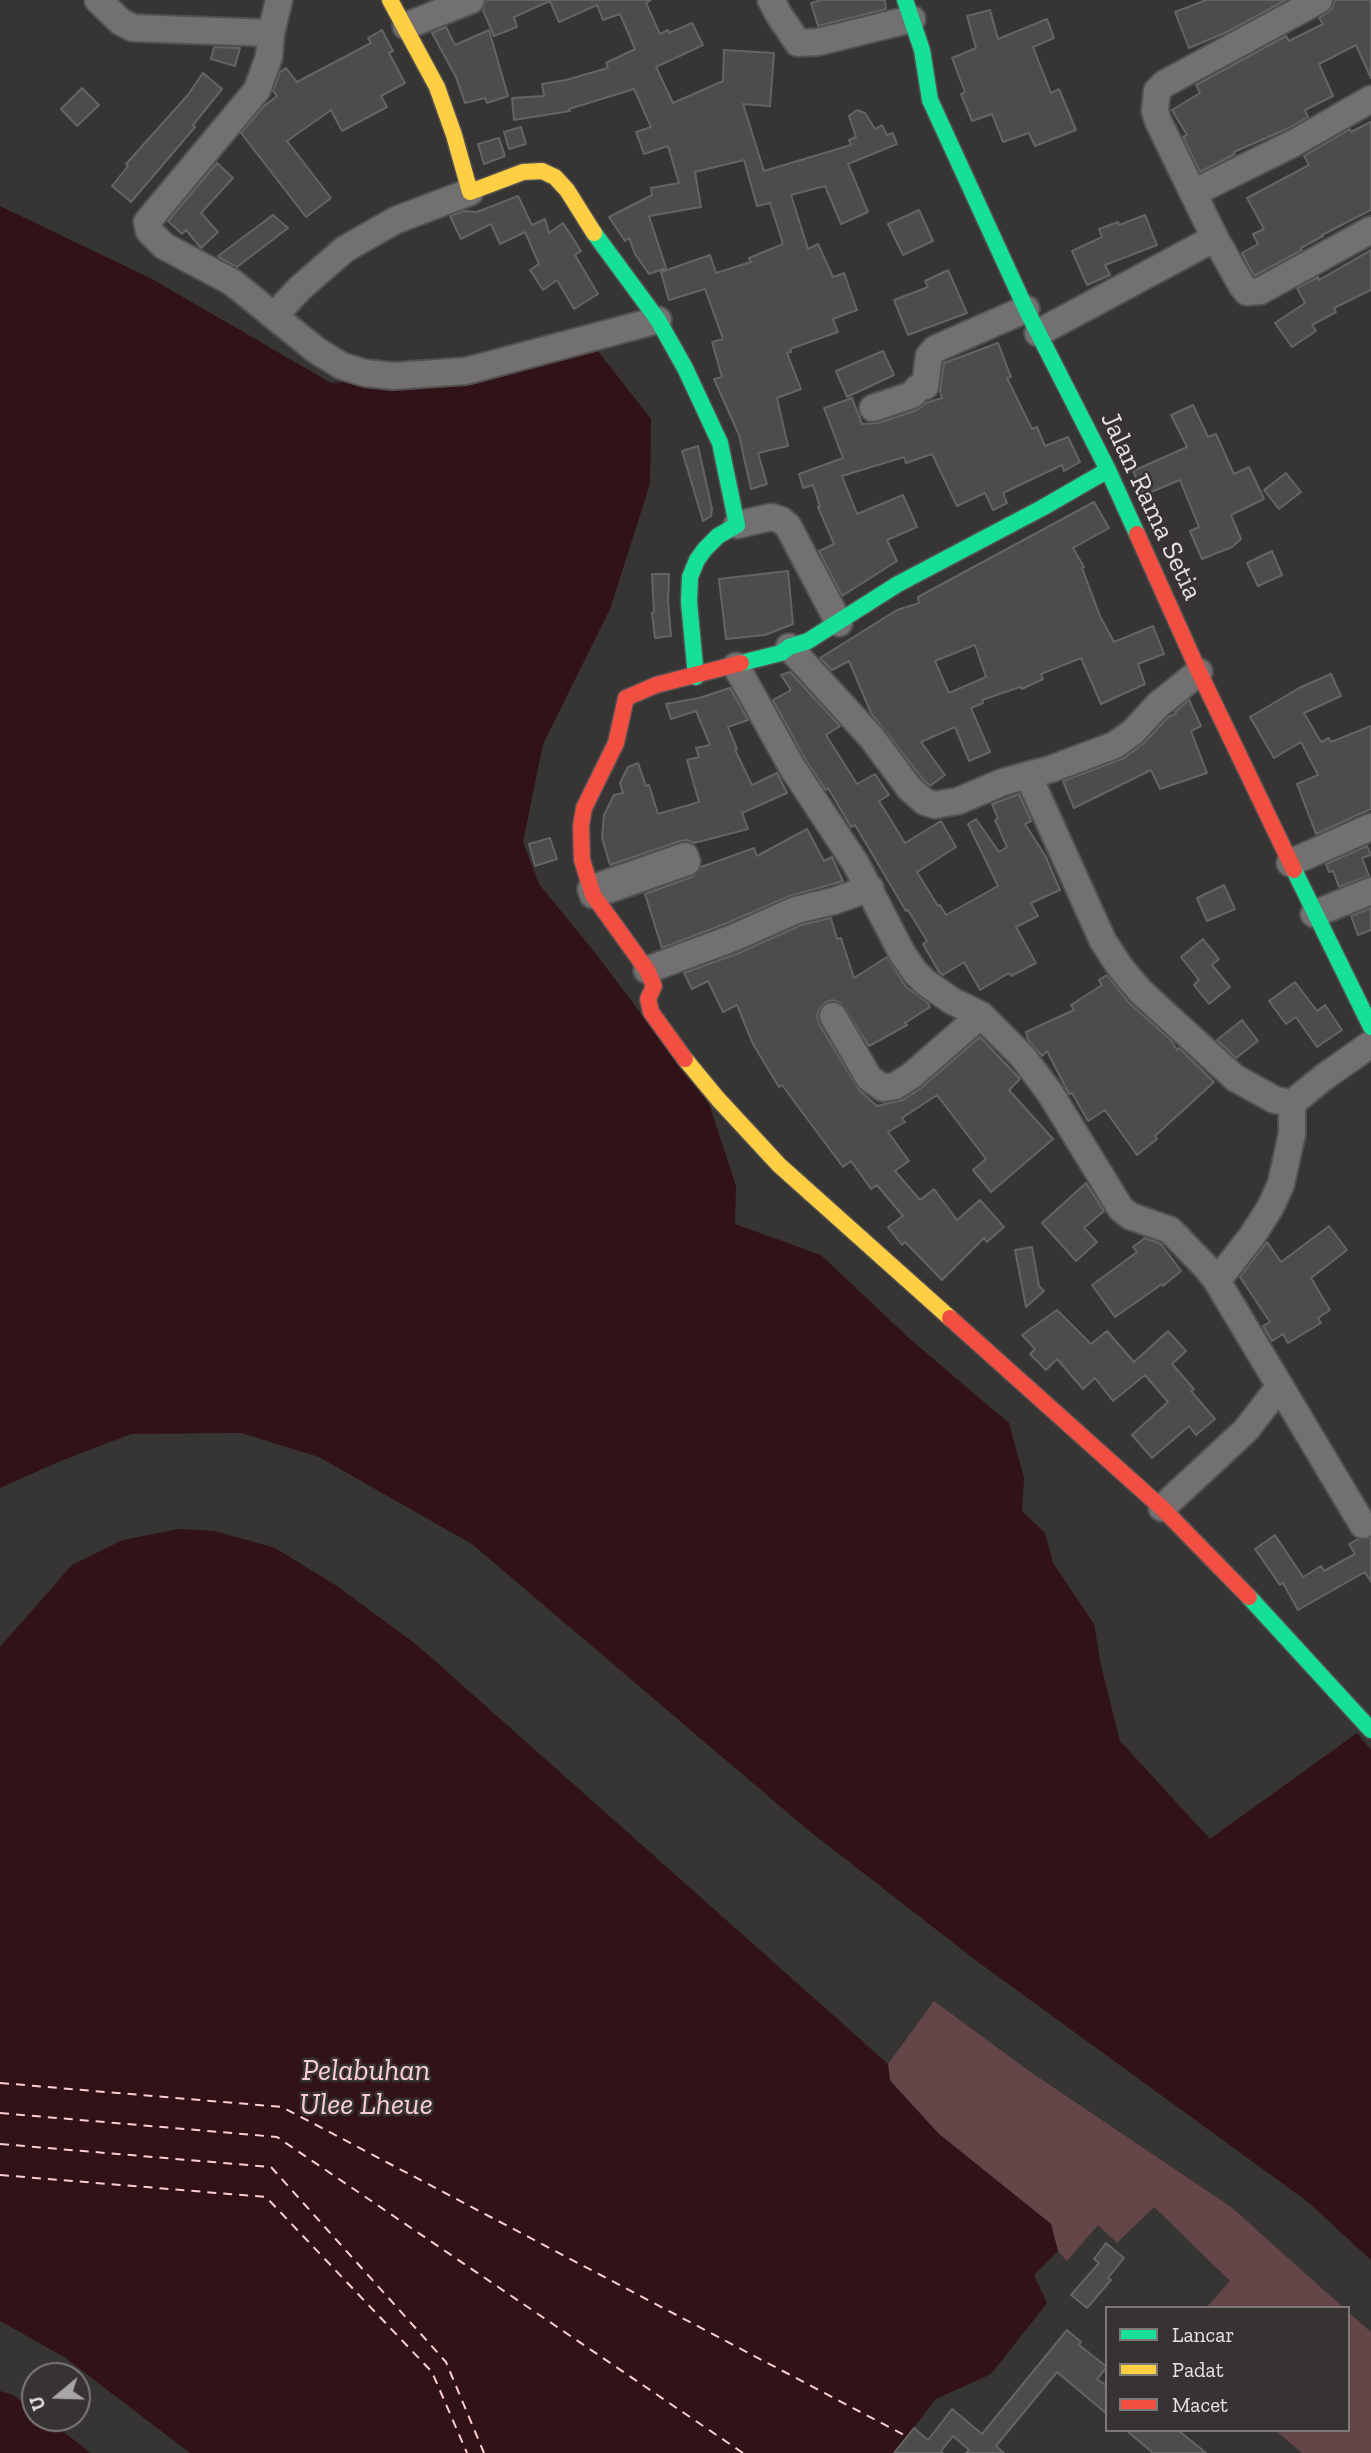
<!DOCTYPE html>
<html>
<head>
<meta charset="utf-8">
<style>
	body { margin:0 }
	#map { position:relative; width:1371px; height:2453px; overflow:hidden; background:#373434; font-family:"Zilla Slab",serif }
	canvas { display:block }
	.legend { position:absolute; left:1105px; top:2306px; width:245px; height:126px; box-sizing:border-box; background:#383333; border:2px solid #7d7979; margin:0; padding:9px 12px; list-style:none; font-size:21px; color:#e5e2e2 }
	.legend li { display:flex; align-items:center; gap:14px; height:35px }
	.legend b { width:35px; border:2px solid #7d7979 }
	.north { position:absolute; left:21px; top:2362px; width:70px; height:70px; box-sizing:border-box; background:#383333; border:2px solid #7d7979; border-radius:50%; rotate:251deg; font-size:19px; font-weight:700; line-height:28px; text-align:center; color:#e5e2e2 }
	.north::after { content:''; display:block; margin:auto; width:24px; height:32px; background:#a8a5a5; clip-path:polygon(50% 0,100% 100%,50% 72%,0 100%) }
</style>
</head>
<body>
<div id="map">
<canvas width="1371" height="2453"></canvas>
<ul class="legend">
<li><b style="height:9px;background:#16e098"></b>Lancar</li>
<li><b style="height:9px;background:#ffcf43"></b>Padat</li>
<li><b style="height:9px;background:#f24e42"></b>Macet</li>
</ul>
<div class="north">U</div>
</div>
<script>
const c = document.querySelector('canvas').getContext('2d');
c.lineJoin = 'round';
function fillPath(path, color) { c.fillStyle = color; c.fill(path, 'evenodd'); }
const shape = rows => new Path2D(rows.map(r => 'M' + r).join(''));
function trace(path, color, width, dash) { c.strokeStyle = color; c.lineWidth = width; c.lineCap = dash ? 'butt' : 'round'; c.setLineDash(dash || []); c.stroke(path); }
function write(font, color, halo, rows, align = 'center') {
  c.font = font + ' "Zilla Slab",serif'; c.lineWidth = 5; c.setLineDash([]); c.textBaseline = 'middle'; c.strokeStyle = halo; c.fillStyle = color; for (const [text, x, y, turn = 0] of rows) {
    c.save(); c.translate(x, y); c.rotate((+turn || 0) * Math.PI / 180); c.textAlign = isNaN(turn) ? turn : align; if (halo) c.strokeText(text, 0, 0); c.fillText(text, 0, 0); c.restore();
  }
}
const green = shape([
	[934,2001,1029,2071,1231,2207,1344,2308,1206,2308,1230,2281,1154,2207,1117,2243,1098,2225,1067,2261,1058,2251,1051,2224,939,2134,890,2080,888,2064],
	[1348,2312,1371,2332,1371,2453,1302,2453,1275,2430,1348,2430]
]);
const water = shape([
	[0,206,152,279,331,383,473,373,590,341,651,419,650,484,610,609,543,744,523,842,539,884,596,954,709,1104,736,1186,735,1224,821,1255,911,1340,1009,1423,1024,1478,1022,1511,1045,1533,1053,1563,1094,1624,1101,1665,1120,1741,1210,1839,1357,1733,1371,1750,1371,2260,1308,2202,978,1962,808,1830,472,1544,319,1457,241,1433,131,1434,58,1462,0,1488],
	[178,1529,215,1531,275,1548,337,1586,417,1645,888,2064,890,2081,939,2134,1051,2224,1058,2251,1034,2275,1047,2303,991,2374,936,2399,894,2453,190,2453,64,2357,0,2321,0,1647,72,1565,123,1540],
	[0,2391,13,2395,35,2411,35,2418,45,2418,91,2453,0,2453]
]);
const ferry = shape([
	[0,2083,282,2107,906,2436],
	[0,2113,277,2137,743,2453],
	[0,2144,271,2167,446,2362,484,2453],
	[0,2175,266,2197,432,2372,467,2453]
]);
const building = shape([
	[486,0,651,0,646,3,660,34,668,30,669,33,692,23,703,45,656,67,673,103,723,81,724,50,774,53,770,106,743,104,764,171,851,145,849,140,856,137,849,116,857,110,865,113,875,129,882,125,887,135,893,133,897,144,848,164,868,212,841,224,825,186,791,195,808,249,818,244,833,277,844,273,857,310,833,319,838,332,790,349,791,352,787,353,801,389,777,398,788,446,758,453,767,484,751,489,739,435,714,379,722,377,712,342,723,339,705,289,669,300,661,272,710,255,716,273,751,262,749,258,783,244,770,203,757,206,744,160,695,172,701,207,649,216,666,268,649,274,635,254,629,238,625,241,609,217,652,195,651,188,679,183,668,146,644,154,636,132,651,127,634,89,569,109,570,111,514,120,512,98,544,96,542,84,566,80,608,68,606,63,635,49,620,14,603,20,597,5,559,22,550,1,514,17,517,27,494,36,483,10,486,0],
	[821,0,885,0,886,9,818,26,811,3,821,0],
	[1206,0,1286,0,1227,32,1189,48,1175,12,1206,0],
	[1335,0,1371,0,1371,78,1356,45,1319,64,1333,96,1305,110,1308,117,1289,128,1234,152,1235,154,1200,172,1183,137,1187,135,1172,110,1200,93,1196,85,1286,36,1289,41,1323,24,1319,18,1332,9,1335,0],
	[990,10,998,39,1047,19,1054,38,1033,47,1051,93,1059,89,1076,130,1035,146,1029,133,1003,142,992,114,972,121,961,94,965,92,952,58,976,48,967,16,990,10],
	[446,27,455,45,489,30,508,96,487,103,485,98,465,103,456,77,432,33,446,27],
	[382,30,393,51,389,53,405,83,381,96,387,107,342,131,331,110,287,141,331,198,306,217,241,133,263,107,277,96,273,91,280,72,286,68,297,82,371,43,368,38,382,30],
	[214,47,240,48,235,66,211,59,214,47],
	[203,73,222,89,193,125,195,127,131,202,112,186,128,166,126,164,187,96,203,73],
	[82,88,99,105,77,126,61,109,82,88],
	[1371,122,1371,210,1322,235,1323,236,1301,248,1302,250,1254,276,1242,253,1258,244,1253,234,1264,229,1247,198,1309,165,1304,156,1350,129,1351,132,1371,122],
	[521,127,526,144,509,149,504,132,521,127],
	[499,138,505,156,484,164,478,144,499,138],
	[217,163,233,178,201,213,218,232,201,248,186,230,182,234,168,221,217,163],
	[518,196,532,225,545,219,549,233,563,223,581,251,575,255,598,294,574,309,557,280,543,290,530,270,539,264,525,232,500,244,491,224,461,239,450,216,463,211,477,212,518,196],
	[919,210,933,241,903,255,888,224,919,210],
	[273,215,288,228,237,267,220,258,218,256,273,215],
	[1145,215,1157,245,1105,265,1110,275,1087,285,1072,251,1102,237,1099,229,1118,222,1119,225,1145,215],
	[1371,250,1371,290,1334,308,1336,312,1312,325,1316,331,1292,347,1275,323,1305,303,1297,288,1318,277,1319,280,1371,250],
	[948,270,967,313,908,335,894,300,928,287,925,281,948,270],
	[998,343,1011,377,1007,378,1032,429,1037,427,1045,446,1068,437,1080,462,1064,471,1062,465,1003,493,1007,503,993,510,985,493,957,506,932,454,906,463,904,457,842,476,857,514,903,495,917,527,887,540,897,561,842,596,819,551,834,544,818,507,820,507,813,485,803,488,799,474,843,458,824,408,852,398,862,424,878,423,917,410,926,403,942,398,940,391,944,363,998,343],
	[883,351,894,375,847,397,836,371,883,351],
	[1193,405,1208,437,1216,434,1234,474,1249,467,1264,499,1231,515,1241,539,1232,547,1202,559,1190,531,1199,527,1180,480,1144,495,1133,471,1187,447,1171,415,1193,405],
	[698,446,712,509,711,516,703,521,682,451,698,446],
	[1286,473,1301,492,1279,509,1264,490,1286,473],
	[1094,502,1109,528,1073,548,1084,567,1082,568,1100,616,1114,642,1153,626,1164,654,1138,664,1145,684,1101,704,1081,658,1041,674,1043,679,1022,689,1020,687,982,700,983,703,971,708,990,752,969,761,955,727,921,742,945,775,930,786,922,778,871,713,849,661,832,670,820,658,897,610,919,603,918,597,1094,502],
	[975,645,986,677,949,693,935,661,975,645],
	[1272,551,1282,575,1258,586,1247,563,1272,551],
	[788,571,793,624,765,635,726,639,719,579,788,571],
	[652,574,669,574,668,601,671,636,655,638,652,613,654,612,652,574],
	[790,672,840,726,826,735,857,784,875,774,889,795,879,801,905,843,941,821,956,847,917,872,938,906,940,905,946,915,998,886,968,824,976,819,999,852,1007,847,995,820,998,818,992,804,1019,794,1031,821,1025,824,1046,857,1060,890,1031,903,1038,916,1016,927,1036,963,1011,976,1009,973,980,990,964,962,943,975,939,972,923,944,927,941,908,910,906,911,855,825,851,827,828,788,826,790,805,759,773,700,791,690,781,675,790,672],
	[1331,674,1341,696,1304,713,1321,742,1329,738,1331,742,1371,726,1371,809,1316,834,1297,784,1318,775,1301,742,1274,758,1250,717,1301,687,1331,674],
	[730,688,748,720,728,727,737,749,735,750,752,785,777,773,787,793,742,813,748,829,694,843,687,840,680,841,610,865,602,838,604,815,614,795,623,793,620,783,628,767,638,763,646,786,649,785,658,814,699,802,687,760,699,757,696,748,710,745,696,711,671,719,666,704,699,698,730,688],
	[1189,700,1201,726,1191,731,1207,773,1160,789,1151,770,1074,808,1063,781,1124,758,1144,743,1168,717,1176,714,1175,712,1189,700],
	[807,829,824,861,832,857,843,881,790,896,727,923,662,948,645,894,692,877,701,867,754,848,757,856,807,829],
	[550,838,557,859,535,866,529,844,550,838],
	[1367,846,1371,855,1362,858,1369,876,1339,887,1333,871,1329,872,1326,864,1367,846],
	[1224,885,1235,909,1207,921,1197,898,1224,885],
	[1371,908,1371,930,1358,935,1351,916,1371,908],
	[831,918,837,939,841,938,854,978,887,957,906,987,927,1002,930,1007,905,1023,907,1025,869,1046,841,1003,832,1000,826,1002,820,1008,817,1015,819,1024,859,1090,877,1106,903,1100,921,1088,980,1037,1020,1079,1009,1090,1053,1139,991,1192,973,1170,986,1159,937,1095,902,1118,905,1122,888,1132,909,1161,895,1171,920,1200,934,1189,957,1220,980,1200,1004,1227,987,1242,984,1238,942,1280,905,1242,902,1245,888,1227,903,1216,877,1185,871,1189,851,1161,843,1167,782,1085,779,1087,753,1044,737,1005,723,1012,708,981,692,989,684,973,739,953,801,925,831,918],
	[1203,939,1219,959,1212,965,1230,987,1209,1004,1194,985,1199,980,1181,957,1203,939],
	[1107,975,1129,1003,1171,1040,1177,1050,1179,1048,1214,1082,1155,1136,1157,1139,1137,1155,1105,1110,1088,1121,1072,1093,1069,1094,1066,1088,1047,1051,1042,1056,1028,1040,1026,1032,1074,1010,1071,1005,1102,985,1099,980,1107,975],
	[1295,982,1317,1011,1325,1005,1342,1030,1317,1047,1296,1017,1286,1024,1269,1001,1295,982],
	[1242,1020,1258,1041,1236,1058,1217,1040,1242,1020],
	[1086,1183,1104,1211,1084,1228,1097,1242,1076,1261,1042,1223,1086,1183],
	[1329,1226,1347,1250,1311,1278,1330,1310,1318,1318,1321,1323,1288,1343,1283,1334,1272,1341,1263,1326,1270,1322,1240,1277,1267,1242,1281,1262,1329,1226],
	[1145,1238,1161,1244,1181,1271,1163,1286,1162,1284,1115,1317,1092,1285,1137,1252,1133,1247,1145,1238],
	[1032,1247,1039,1286,1044,1291,1026,1307,1015,1250,1032,1247],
	[1057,1310,1091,1344,1107,1331,1134,1362,1168,1331,1186,1351,1172,1364,1194,1389,1191,1391,1215,1419,1196,1435,1189,1426,1152,1458,1132,1435,1168,1402,1145,1375,1113,1401,1095,1378,1083,1389,1057,1359,1046,1370,1030,1354,1035,1349,1022,1335,1057,1310],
	[1275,1535,1303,1577,1321,1566,1324,1571,1355,1554,1349,1544,1358,1539,1371,1538,1371,1582,1365,1572,1298,1610,1283,1583,1280,1585,1255,1549,1275,1535],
	[1106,2243,1124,2258,1108,2278,1111,2280,1087,2308,1071,2295,1099,2263,1094,2259,1106,2243],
	[1067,2330,1081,2342,1079,2345,1107,2367,1097,2379,1107,2386,1107,2414,1057,2372,996,2446,1004,2453,966,2453,969,2450,953,2436,941,2451,943,2453,894,2453,914,2428,928,2440,952,2409,982,2434,1067,2330],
	[1126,2430,1178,2430,1206,2453,1153,2453,1126,2430]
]);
const street = shape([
	[98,0,121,22,133,28,271,33],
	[279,0,271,33,269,57,257,90,147,222,149,231,164,246,232,282,316,350,342,366,365,373,394,376,466,371,658,320],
	[771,0,779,15,798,43,818,42,912,19],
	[1319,0,1164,84,1157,91,1155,111,1158,121,1215,238,1242,286,1247,292,1260,291,1371,230],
	[406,26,471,0],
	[1193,193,1294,143,1371,99],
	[275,315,299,289,345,249,396,220,470,192],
	[1038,333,1215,238],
	[873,408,912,395,918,388,925,386,929,356,935,349,1026,309],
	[737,525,771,517,781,520,788,526,839,623],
	[789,647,872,738,910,789,925,802,935,805,958,801,1003,782,1051,769,1115,745,1133,732,1158,705,1199,672],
	[736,666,792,767,856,864,902,953,915,972,925,982,952,1001,981,1015,1023,1057,1050,1093,1121,1209,1130,1216,1170,1230,1205,1266,1217,1281,1363,1525],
	[1028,775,1103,941,1120,967,1140,991,1235,1078,1275,1100,1292,1103,1324,1077,1371,1044],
	[685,856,687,862,593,895,591,889,685,856],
	[1290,863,1371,827],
	[1314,914,1371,891],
	[647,970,733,938,796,910,834,901,870,888],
	[833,1016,869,1078,883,1088,895,1086,911,1076,981,1015],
	[1217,1281,1252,1236,1270,1208,1281,1184,1292,1134,1292,1103],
	[1162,1508,1246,1430,1280,1386]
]);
const fast = shape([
	[905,0,922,50,930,100,1026,309,1108,470,1137,534],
	[594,233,658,320,685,368,720,443,737,525,718,536,705,549,697,560,690,577,689,602,696,677],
	[741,663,781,653,789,647,808,641,898,584,1042,508,1108,470],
	[1294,870,1371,1027],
	[1249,1597,1371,1730]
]);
const slow = shape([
	[390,0,437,87,454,135,470,192,523,172,542,171,555,177,567,190,594,233],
	[685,1059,718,1099,779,1165,950,1318]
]);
const jam = shape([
	[1137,534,1199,672,1294,870],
	[685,1059,651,1012,648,999,654,986,647,970,593,895,582,860,581,826,584,808,616,743,626,698,656,685,741,663],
	[950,1318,1162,1508,1249,1597]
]);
const streetNames = [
	["Jalan Rama Setia",1151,506,65]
];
const waterNames = [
	["Pelabuhan",366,2071],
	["Ulee Lheue",366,2105]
];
fillPath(green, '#644648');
fillPath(water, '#311216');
trace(ferry, '#fbced1', 2, [9, 7]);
fillPath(building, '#4c4c4b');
trace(building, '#656464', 2);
trace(street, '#525050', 30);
trace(fast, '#525050', 19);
trace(slow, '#525050', 19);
trace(jam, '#525050', 19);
trace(street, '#727070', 26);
trace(fast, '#16e098', 16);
trace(slow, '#ffcf43', 16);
trace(jam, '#f24e42', 16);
write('28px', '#e5e2e2', '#383333', streetNames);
write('italic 30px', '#fbced1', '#383333', waterNames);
</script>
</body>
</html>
